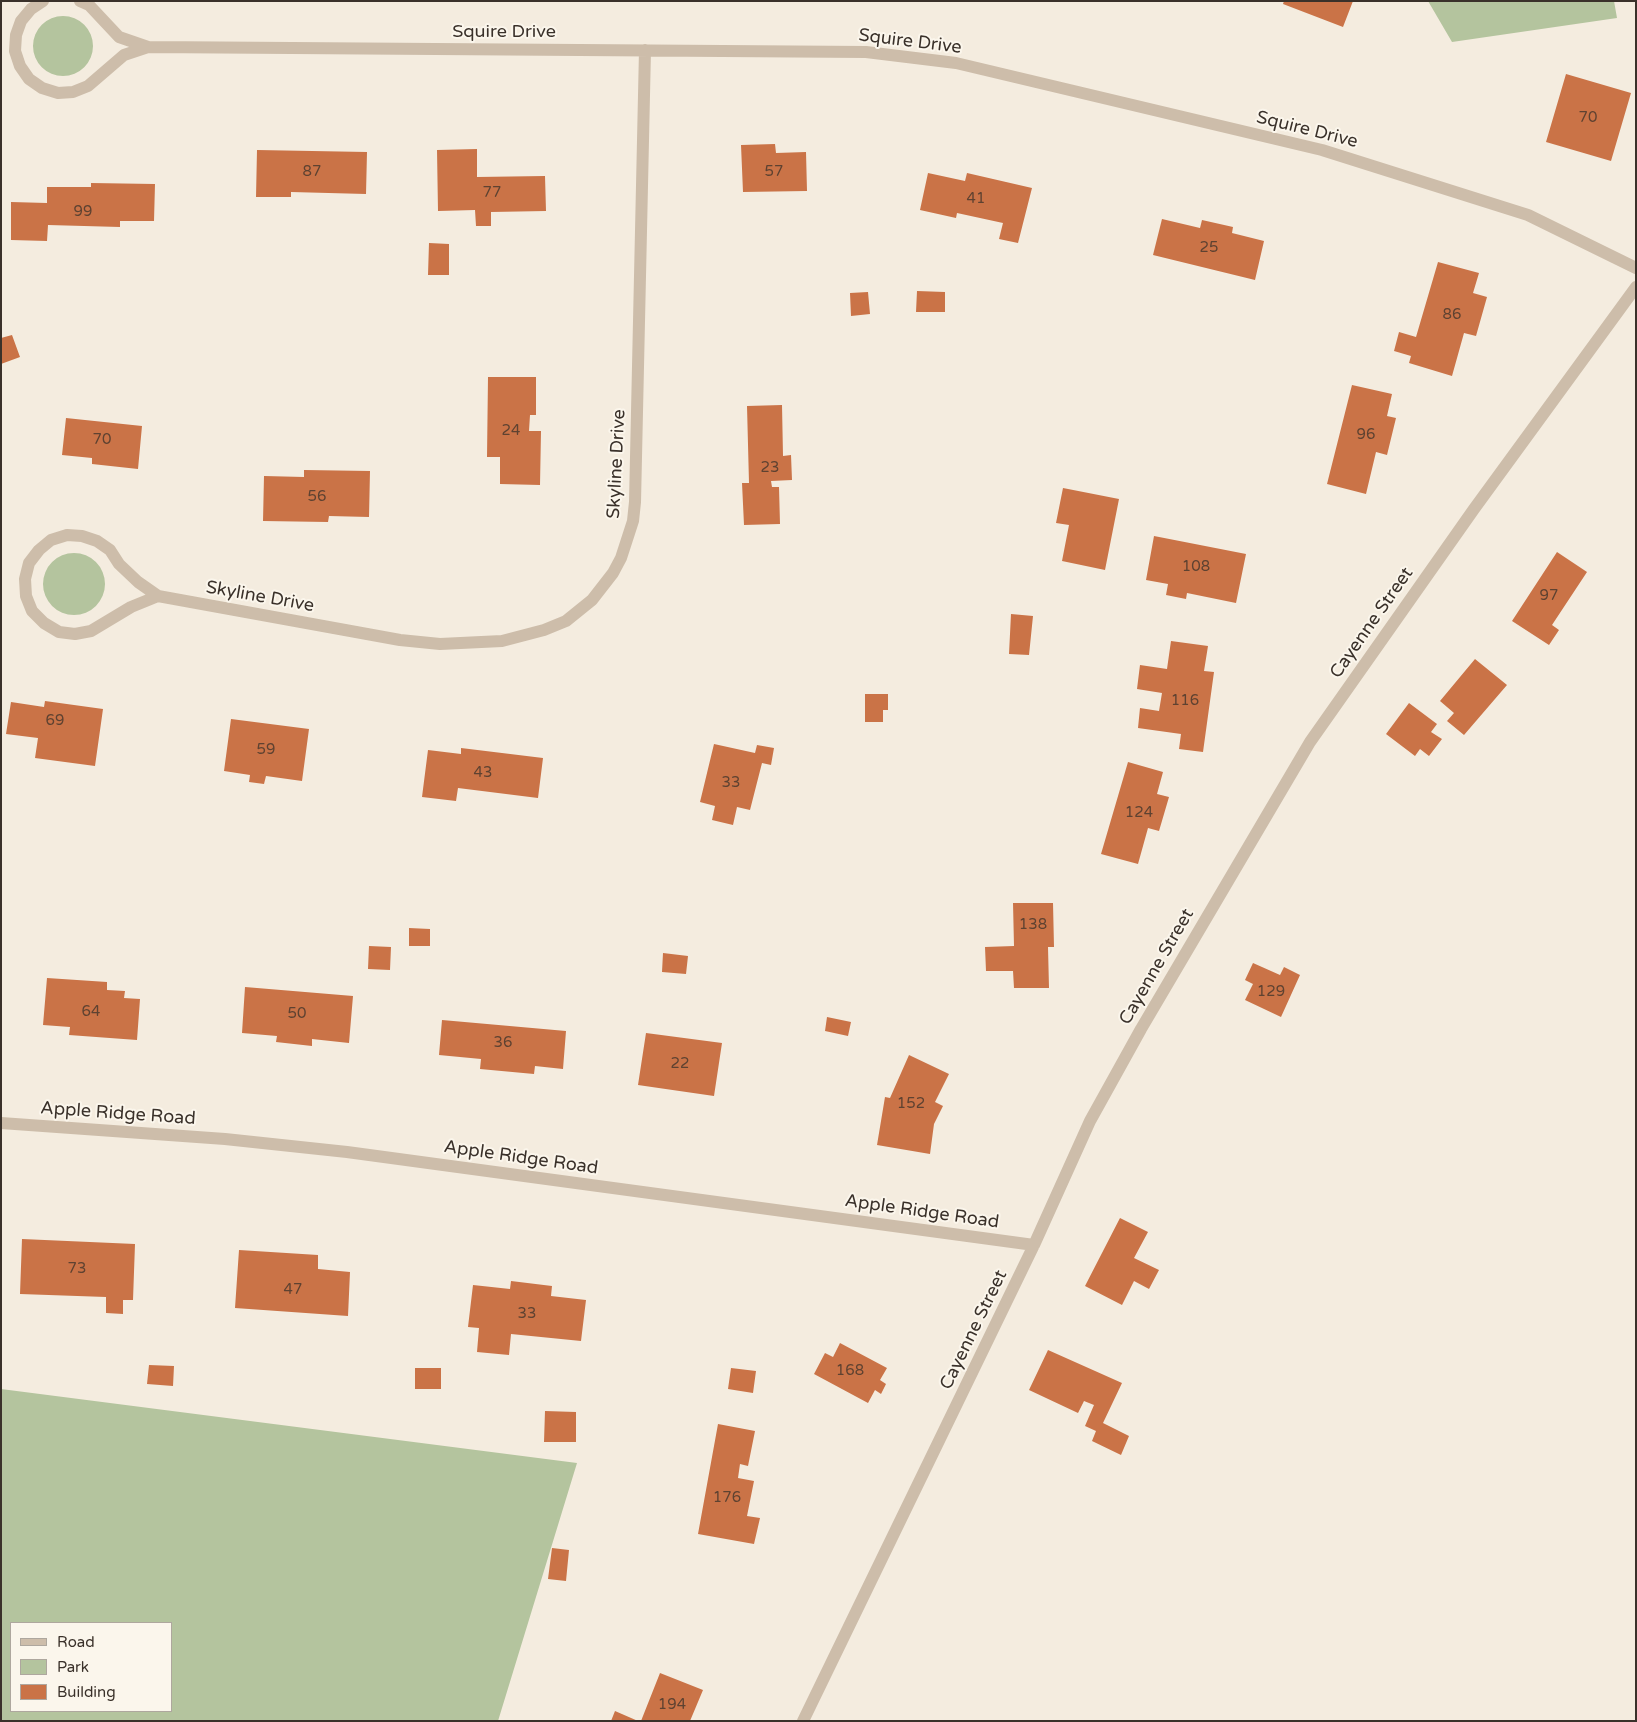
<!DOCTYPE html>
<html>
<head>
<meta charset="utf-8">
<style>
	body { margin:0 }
	#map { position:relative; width:1637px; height:1722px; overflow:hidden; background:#f4ecdf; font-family:"Varela Round",sans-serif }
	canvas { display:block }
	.frame { position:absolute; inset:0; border:2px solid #3a312a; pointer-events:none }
	.legend { position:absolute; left:10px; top:1622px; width:162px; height:90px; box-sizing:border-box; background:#fbf6ec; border:1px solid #aea79e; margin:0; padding:6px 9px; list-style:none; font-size:15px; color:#3a312a }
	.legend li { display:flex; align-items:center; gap:10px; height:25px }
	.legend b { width:25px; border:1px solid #aea79e }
</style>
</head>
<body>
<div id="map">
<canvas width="1637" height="1722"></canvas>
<div class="frame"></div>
<ul class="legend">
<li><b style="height:6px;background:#cdbdaa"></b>Road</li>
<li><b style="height:14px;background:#b4c49e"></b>Park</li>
<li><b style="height:14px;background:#ca7347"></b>Building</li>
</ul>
</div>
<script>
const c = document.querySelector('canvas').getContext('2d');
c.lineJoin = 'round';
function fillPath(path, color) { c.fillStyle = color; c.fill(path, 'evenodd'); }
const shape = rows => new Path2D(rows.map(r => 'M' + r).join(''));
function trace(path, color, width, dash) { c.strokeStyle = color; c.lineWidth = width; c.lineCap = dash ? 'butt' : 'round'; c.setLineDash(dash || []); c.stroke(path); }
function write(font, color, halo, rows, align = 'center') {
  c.font = font + ' "Varela Round",sans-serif'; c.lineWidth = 4; c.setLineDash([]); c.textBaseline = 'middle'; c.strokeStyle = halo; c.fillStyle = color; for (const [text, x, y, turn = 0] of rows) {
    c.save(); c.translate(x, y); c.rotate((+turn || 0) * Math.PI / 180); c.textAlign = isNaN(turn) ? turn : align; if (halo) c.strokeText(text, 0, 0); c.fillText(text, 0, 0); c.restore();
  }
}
const green = shape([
	[1428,1,1614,1,1617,18,1452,42],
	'33 46a30 30 0 1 1 60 0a30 30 0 1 1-60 0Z',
	'43 584a31 31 0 1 1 62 0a31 31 0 1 1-62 0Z',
	[1,1389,577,1463,498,1721,1,1721],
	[11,1623,171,1623,171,1711,11,1711]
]);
const building = shape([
	[1284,1,1353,1,1343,27,1283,4],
	[1566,74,1631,93,1611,161,1546,142],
	[775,144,776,153,806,152,807,191,743,192,741,145],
	[477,149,477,177,545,176,546,211,491,212,491,226,476,226,475,210,438,211,437,150],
	[257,150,367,152,366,194,291,192,291,197,256,197],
	[928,173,965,181,967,173,1032,188,1018,243,999,239,1003,223,957,213,956,218,920,210],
	[91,183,155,184,154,221,120,221,120,227,48,225,47,241,11,240,11,202,47,203,47,187,91,187],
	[1162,219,1200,228,1202,220,1233,227,1232,233,1264,241,1255,280,1153,255],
	[429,243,449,244,449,275,428,275],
	[1438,262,1479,273,1473,293,1487,297,1476,336,1464,333,1452,376,1409,363,1411,356,1394,351,1399,332,1416,337],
	[917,291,945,292,945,312,916,312],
	[868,292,870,314,851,316,850,293],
	[12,335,20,357,1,364,1,338],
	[488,377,536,377,536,415,530,415,529,431,541,431,540,485,500,484,500,457,487,457],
	[1352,385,1392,394,1387,416,1396,418,1387,455,1376,452,1366,494,1327,484],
	[782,405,783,456,791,455,792,480,771,481,772,487,779,487,780,524,744,525,742,483,749,483,747,406],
	[66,418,142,426,138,469,92,464,92,458,62,455],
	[304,470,370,471,369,517,329,516,328,522,263,521,264,476,304,477],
	[1063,488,1119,499,1105,570,1062,561,1069,525,1056,523],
	[1154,536,1246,554,1236,603,1187,593,1186,599,1166,595,1168,584,1146,580],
	[1557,552,1587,572,1552,625,1559,630,1549,645,1512,621],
	[1011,614,1033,616,1029,655,1009,654],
	[1171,641,1208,646,1204,671,1214,672,1203,752,1179,749,1181,734,1138,728,1140,708,1159,711,1162,693,1137,689,1140,665,1167,669],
	[1475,659,1507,685,1464,735,1447,721,1454,713,1440,701],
	[865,694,888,694,888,710,883,710,883,722,865,722],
	[45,701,103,709,95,766,35,758,38,738,6,734,11,702,44,707],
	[1409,703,1437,724,1431,732,1442,739,1429,756,1420,749,1415,756,1386,734],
	[231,719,309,729,302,781,266,776,264,784,249,782,250,775,224,771],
	[714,744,755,753,757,745,774,748,771,765,762,763,750,810,737,807,733,825,712,820,715,806,700,802],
	[461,748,543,758,538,798,458,788,456,801,422,797,428,750,461,754],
	[1128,762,1163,772,1157,794,1169,797,1159,831,1148,828,1138,864,1101,854],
	[1013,903,1053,903,1054,947,1048,947,1049,988,1014,988,1013,971,986,971,985,947,1014,946],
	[409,928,430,929,430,946,409,946],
	[369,946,391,947,390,970,368,969],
	[663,953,688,956,686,974,662,972],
	[1253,963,1280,975,1284,967,1300,975,1281,1017,1245,1000,1253,984,1245,980],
	[47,978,107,982,107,990,125,991,124,998,140,999,137,1040,69,1035,70,1027,43,1025],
	[245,987,353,996,349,1043,312,1039,312,1046,276,1042,277,1036,242,1033],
	[827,1017,851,1022,848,1036,825,1031],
	[442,1020,566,1031,563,1069,535,1066,534,1074,480,1069,481,1059,439,1055],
	[646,1033,722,1043,714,1096,638,1085],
	[909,1055,949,1074,935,1102,943,1106,934,1124,930,1154,877,1145,885,1097,890,1098],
	[1120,1218,1148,1232,1134,1258,1159,1270,1149,1289,1134,1281,1122,1305,1085,1286],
	[22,1239,135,1244,133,1300,123,1300,123,1314,106,1313,106,1297,20,1294],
	[239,1250,318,1255,318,1269,350,1272,348,1316,235,1308],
	[511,1281,552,1286,551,1296,586,1300,581,1341,511,1334,509,1355,477,1352,479,1328,468,1327,473,1285,510,1289],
	[840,1343,887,1368,880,1380,886,1384,881,1394,875,1390,868,1403,814,1374,825,1353,833,1357],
	[1048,1350,1122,1383,1103,1423,1129,1436,1121,1455,1092,1441,1096,1431,1085,1426,1094,1405,1084,1401,1078,1413,1029,1390],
	[149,1365,174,1366,173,1386,147,1384],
	[415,1368,441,1368,441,1389,415,1389],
	[731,1368,756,1371,753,1393,728,1389],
	[545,1411,576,1412,576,1442,544,1442],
	[718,1424,755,1431,748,1466,740,1464,738,1478,754,1481,747,1516,760,1518,754,1544,698,1534],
	[552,1548,569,1550,566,1581,548,1579],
	[660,1673,703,1690,690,1721,641,1721],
	[615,1711,638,1721,611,1721]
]);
const street = shape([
	[43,1,31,9,21,21,16,35,15,51,20,66,29,79,42,88,58,93,73,92,88,86,124,55,148,47,866,52,956,63,1322,150,1528,215,1636,268],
	[80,1,89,5,119,37,148,47],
	[67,535,82,536,97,541,110,550,119,564,138,582,158,596,131,607,91,631,75,634,59,632,44,623,32,611,26,596,25,579,29,563,39,550,51,540,67,535],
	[158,596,400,640,440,644,502,641,544,630,566,621,592,600,613,573,621,558,633,521,635,502,645,50],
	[1,1123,225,1139,347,1152,1034,1245],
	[803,1721,1034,1245,1090,1121,1141,1029,1310,742,1474,509,1636,287]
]);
const numberNames = [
	["70",1588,118],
	["87",312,172],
	["57",774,172],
	["77",492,193],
	["41",976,199],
	["99",83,212],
	["25",1209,248],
	["86",1452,315],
	["24",511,431],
	["96",1366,435],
	["70",102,440],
	["23",770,468],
	["56",317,497],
	["108",1196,567],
	["97",1549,596],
	["116",1185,701],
	["69",55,721],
	["59",266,750],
	["43",483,773],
	["33",731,783],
	["124",1139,813],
	["138",1033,925],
	["129",1271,992],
	["64",91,1012],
	["50",297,1014],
	["36",503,1043],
	["22",680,1064],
	["152",911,1104],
	["73",77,1269],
	["47",293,1290],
	["33",527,1314],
	["168",850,1371],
	["176",727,1498],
	["194",672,1705]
];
const streetNames = [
	["Squire Drive",504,32],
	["Squire Drive",910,42,7],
	["Squire Drive",1307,130,14],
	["Skyline Drive",617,464,-87],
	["Skyline Drive",260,597,10],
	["Cayenne Street",1372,623,-55],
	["Cayenne Street",1157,967,-60],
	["Apple Ridge Road",118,1114,4],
	["Apple Ridge Road",521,1158,8],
	["Apple Ridge Road",922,1212,8],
	["Cayenne Street",974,1330,-64]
];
fillPath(green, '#b4c49e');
fillPath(building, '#ca7347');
trace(street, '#cdbdaa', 12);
write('15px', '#5e4231', null, numberNames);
write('18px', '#3a312a', '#fbf6ec', streetNames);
</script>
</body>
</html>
